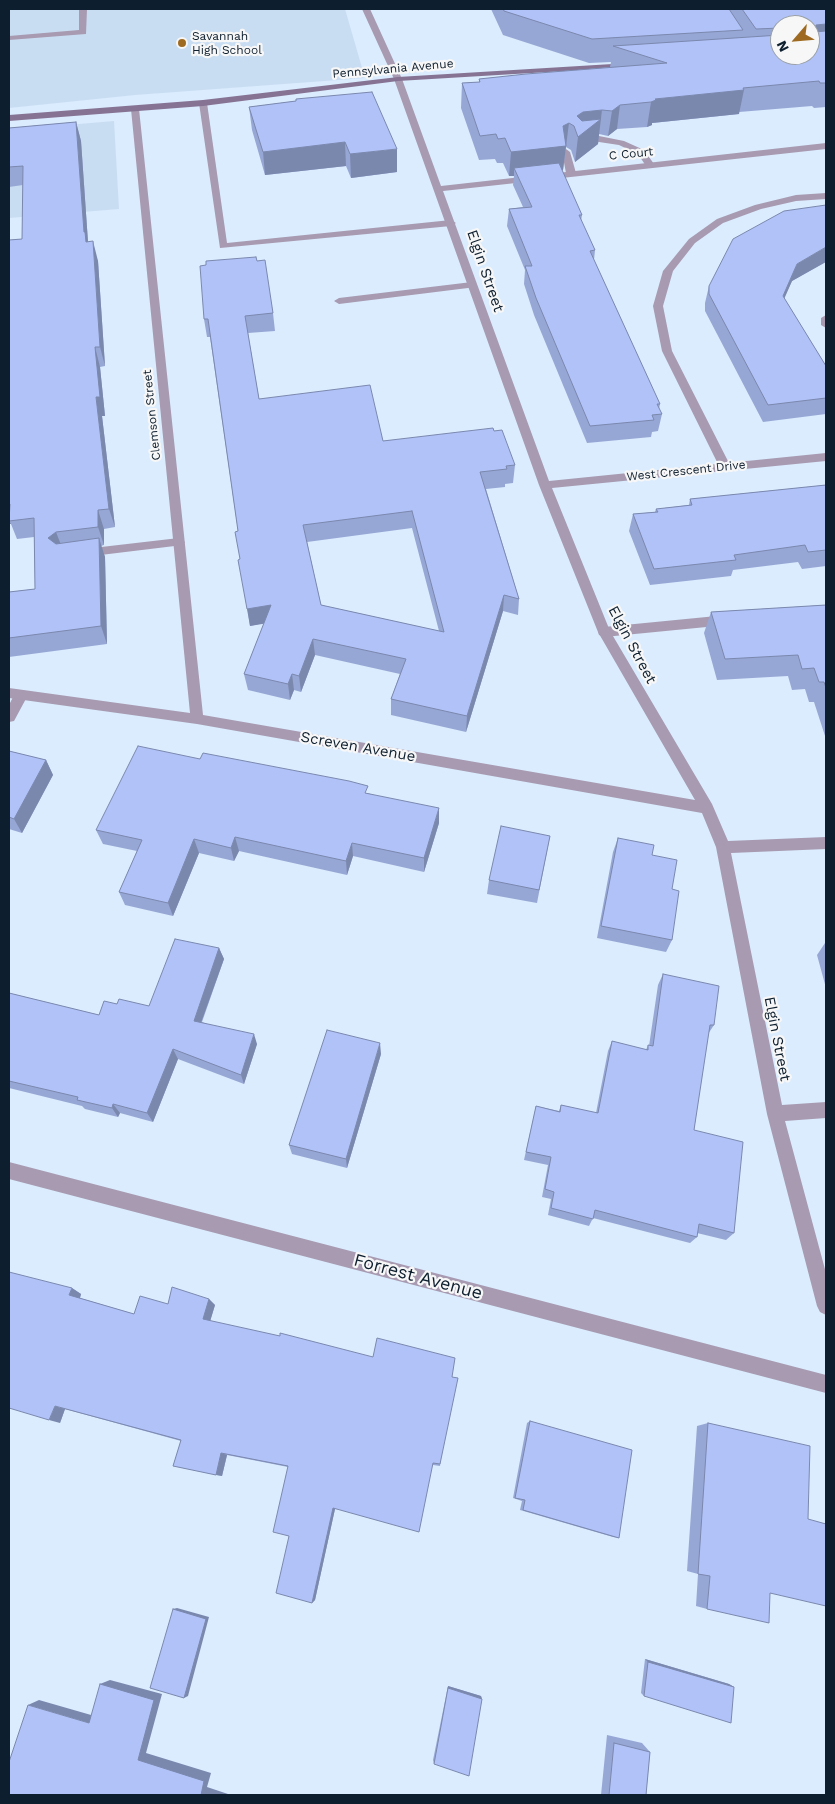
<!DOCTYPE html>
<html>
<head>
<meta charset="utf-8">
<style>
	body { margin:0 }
	#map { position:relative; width:835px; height:1804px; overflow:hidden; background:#daecfe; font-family:"Work Sans",sans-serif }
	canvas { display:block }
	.frame { position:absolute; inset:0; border:10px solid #0d1e2e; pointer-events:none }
	.north { position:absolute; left:770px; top:15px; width:50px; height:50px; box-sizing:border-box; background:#f7f7f7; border:1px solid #99a0a7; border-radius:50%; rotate:243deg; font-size:14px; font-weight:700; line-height:20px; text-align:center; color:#0d1e2e }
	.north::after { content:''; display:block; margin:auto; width:18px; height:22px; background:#9e6a21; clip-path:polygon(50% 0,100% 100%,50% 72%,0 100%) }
</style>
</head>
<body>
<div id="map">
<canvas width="835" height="1804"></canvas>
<div class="frame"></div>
<div class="north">N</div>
</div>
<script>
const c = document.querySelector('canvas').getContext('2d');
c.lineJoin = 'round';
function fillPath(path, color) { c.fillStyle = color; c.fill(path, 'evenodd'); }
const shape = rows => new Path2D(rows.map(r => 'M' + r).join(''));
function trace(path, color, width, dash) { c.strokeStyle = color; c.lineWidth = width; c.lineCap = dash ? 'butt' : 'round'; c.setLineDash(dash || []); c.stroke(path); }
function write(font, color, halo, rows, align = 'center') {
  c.font = font + ' "Work Sans",sans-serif'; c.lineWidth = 4.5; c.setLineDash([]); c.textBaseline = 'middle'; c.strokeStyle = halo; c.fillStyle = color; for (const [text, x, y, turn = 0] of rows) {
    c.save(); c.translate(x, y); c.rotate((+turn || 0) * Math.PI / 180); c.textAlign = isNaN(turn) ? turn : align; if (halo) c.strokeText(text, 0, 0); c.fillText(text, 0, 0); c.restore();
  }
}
const built = shape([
	[9,9,345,9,365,78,135,95,9,108],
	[114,121,119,209,9,218,9,130]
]);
const lane = shape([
	[79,9,87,9,86,34,9,40,9,36,79,30,79,9],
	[203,100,207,103,227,243,451,220,456,223,451,226,220,248,199,103,203,100],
	[599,136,624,141,644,150,654,164,649,167,646,166,638,154,619,145,599,142,580,144,576,141,580,138,599,136],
	[566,149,570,152,576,173,574,175,571,176,566,173,562,152,566,149],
	[826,193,826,199,796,201,761,209,723,223,695,243,673,271,663,306,672,351,731,467,729,470,721,470,662,351,653,306,663,271,689,239,717,219,755,205,796,195,826,193],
	[472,282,476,283,476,287,339,304,334,301,339,298,472,282],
	[179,538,185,542,183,545,84,557,78,553,84,549,179,538],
	[727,615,731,617,733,620,731,623,727,625,604,637,599,635,598,632,599,629,604,627,727,615],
	[21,690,26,691,28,695,14,721,9,722,9,705,16,691,21,690]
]);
const street = shape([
	[362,9,370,9,402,79,441,186,826,143,826,149,443,191,549,481,826,453,826,461,552,488,610,631,712,804,728,841,826,837,826,849,731,853,782,1105,826,1102,826,1118,785,1121,826,1273,826,1315,820,1312,817,1306,767,1114,716,847,702,813,197,724,9,698,9,688,190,713,131,109,135,106,139,109,203,715,695,800,598,632,539,485,394,79,362,9],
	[826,315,826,328,821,325,821,318,826,315],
	[9,1162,826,1375,826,1393,9,1179,9,1162]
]);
const secondary = shape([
	[629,63,632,63,632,67,398,81,203,106,9,121,9,115,203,100,398,77,629,63]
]);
const wall = shape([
	[491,9,826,9,826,107,814,108,812,106,739,112,739,114,652,123,652,125,647,127,617,129,608,136,599,134,598,144,575,162,571,150,566,147,563,170,562,171,582,215,581,221,595,250,594,260,660,404,659,409,662,414,658,431,652,432,651,437,587,443,534,315,524,284,525,270,507,226,509,209,523,207,513,185,514,176,509,176,503,163,497,163,495,159,479,160,461,108,462,83,479,82,479,79,610,67,611,62,589,63,503,35],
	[780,25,810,25,780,55],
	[296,101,397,172,351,178,346,166,265,175,252,130,249,107],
	[76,122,81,141,88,242,98,261,105,366,100,367,105,416,102,416,115,527,104,529,104,545,101,546,105,557,107,644,9,657,9,592,35,589,34,537,17,539,11,524,9,524,9,240,22,239,23,185,9,187,9,128],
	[257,261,273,313,275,331,248,333,259,399,383,441,494,431,515,465,513,483,505,484,505,487,486,489,519,599,518,615,503,611,466,732,391,715,391,699,400,674,315,655,301,692,294,690,290,700,248,690,244,674,264,623,250,626,240,559,238,531,210,337,207,337,204,319],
	[412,528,439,631,321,605,307,542],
	[825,262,792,281,784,298,826,366,826,414,763,422,705,311,705,303,709,286],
	[826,485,826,566,802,569,798,562,733,570,731,576,650,585,629,531,633,514,655,512,656,509,689,505,690,499],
	[826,605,826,739,814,702,809,702,805,689,792,690,788,676,717,680,704,633,711,612],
	[9,751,46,760,53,775,22,833,9,829],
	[368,793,439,823,424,872,353,856,347,875,239,851,234,861,199,853,173,916,125,905,119,892,137,851,103,844,96,830],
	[550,836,537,903,487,894,489,880],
	[618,838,652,855,672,889,672,940,666,952,597,938,613,852],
	[825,943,826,943,826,988,817,955],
	[219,948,224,959,202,1022,257,1044,244,1084,178,1059,153,1122,120,1113,118,1117,85,1109,82,1106,9,1088,9,993,99,1015,117,1004,149,1006],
	[663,974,714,1025,708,1034,694,1130,734,1233,726,1240,697,1233,697,1237,690,1243,593,1218,589,1226,548,1215,551,1199,542,1197,548,1165,524,1160,536,1106,559,1111,561,1105,596,1113,608,1051,612,1041,646,1050,648,1045,649,1046,658,985],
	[381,1054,347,1168,292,1154,289,1145],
	[72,1288,81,1294,80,1298,134,1314,168,1304,209,1299,215,1305,210,1321,452,1377,440,1466,433,1465,335,1509,315,1600,312,1603,289,1536,288,1467,227,1455,222,1476,173,1466,181,1441,65,1409,60,1423],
	[530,1421,619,1538,613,1537,520,1510,522,1501,513,1498,527,1423],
	[708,1423,808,1519,770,1593,707,1609,696,1606,698,1574,687,1571,697,1426],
	[645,1659,729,1684,734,1687,644,1696,641,1693],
	[448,1686,481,1696,482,1699,434,1764,433,1760],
	[607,1735,642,1743,650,1752,646,1795,601,1795]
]);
const shadedWall = shape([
	[826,24,826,45,810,49,816,25],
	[744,90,739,114,652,123,652,125,647,127,651,102,655,99],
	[620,105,617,129,608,136,612,111],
	[602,110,598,144,575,162,578,137,577,116,583,112],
	[76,122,81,141,88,242,91,261,84,232],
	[569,123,563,170,518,176,514,168,514,176,509,176,511,152],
	[345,142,346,166,265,175,263,152],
	[397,149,397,172,351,178,350,154],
	[93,241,98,261,105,366,100,347],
	[826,247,826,262,792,281,778,313,783,296,797,264],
	[95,347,100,367,105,416,102,416,115,527,109,509,96,397],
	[9,504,10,504,9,521,11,524,9,524],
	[98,510,104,529,104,545,98,527],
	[56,532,63,550,48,538],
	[99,538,105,557,107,644,101,626],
	[504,595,503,611,466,732,467,716],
	[271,605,274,622,250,626,247,609],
	[313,639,315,655,301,692,299,676],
	[292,674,294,690,290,700,288,684],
	[46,760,53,775,22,833,14,819],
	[439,808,439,823,424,872,424,858],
	[235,837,239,851,234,861,231,848],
	[194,839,199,853,173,916,168,903],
	[352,843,353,856,347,875,346,861],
	[219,948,224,959,198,1031,194,1021],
	[254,1034,257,1044,244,1084,241,1075],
	[380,1043,381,1054,347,1168,346,1159],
	[173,1049,178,1059,153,1122,147,1113],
	[113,1104,120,1113,118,1117,112,1108],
	[72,1288,81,1294,79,1301,69,1295],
	[209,1299,215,1305,209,1325,203,1319],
	[55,1406,65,1409,60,1423,49,1420],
	[221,1453,227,1455,222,1476,216,1475],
	[333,1508,335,1509,315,1600,312,1603],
	[177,1608,209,1617,188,1696,184,1698,173,1609],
	[645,1659,729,1684,734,1687,648,1662],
	[110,1680,162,1694,146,1753,211,1773,207,1787,231,1795,201,1795,138,1760,100,1684],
	[448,1686,481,1696,482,1699,448,1688],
	[39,1700,98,1717,89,1723,28,1705]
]);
const building = shape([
	[503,9,729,9,743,30,592,39,504,11,503,9],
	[742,9,826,9,826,24,816,25,815,32,826,31,826,83,820,83,819,81,743,88,744,90,655,99,656,100,651,102,620,105,612,111,602,110,583,112,577,116,582,121,601,119,578,137,574,126,569,123,563,126,566,146,511,152,505,138,498,139,496,134,480,136,462,83,480,82,479,79,526,74,667,63,613,46,780,35,780,55,810,55,810,25,780,25,780,28,756,29,742,9],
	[372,92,397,149,350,154,345,142,263,152,249,107,296,101,296,99,372,92],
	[76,122,84,232,85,232,86,242,93,241,100,347,95,347,100,397,96,397,109,509,98,510,98,527,56,532,48,538,56,544,99,538,101,626,9,638,9,592,35,589,34,518,9,521,10,504,9,504,9,240,22,239,23,166,9,167,9,128,76,122],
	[559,163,582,215,579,215,595,250,590,251,660,404,657,404,662,414,652,415,654,420,590,426,536,298,525,266,532,266,509,209,532,207,514,168,559,163],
	[826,205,826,247,797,264,783,296,826,366,826,398,768,405,709,294,709,286,733,239,784,211,826,205],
	[256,257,257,261,265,260,273,313,245,316,259,399,370,385,383,441,493,428,494,431,502,430,515,465,506,466,507,469,480,472,519,599,504,595,467,716,391,699,406,659,313,639,299,676,292,674,288,684,244,674,271,605,247,609,238,560,240,559,235,532,238,531,208,319,204,319,200,266,206,265,206,261,256,257],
	[412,511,444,632,321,605,303,525,412,511],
	[826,485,826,550,808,552,805,545,734,555,736,560,654,569,633,514,658,512,656,509,692,505,690,499,826,485],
	[826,605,826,688,824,682,819,682,814,668,802,669,798,655,725,659,711,612,826,605],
	[138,746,200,759,203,753,349,781,368,786,365,793,439,808,424,858,352,843,346,861,235,837,231,848,194,839,168,903,119,892,142,840,96,830,138,746],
	[9,751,46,760,14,819,9,817,9,751],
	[501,826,550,836,539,890,489,880,501,826],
	[618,838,654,845,652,855,677,860,672,889,679,891,672,940,601,926,618,838],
	[175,939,219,948,194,1021,254,1034,241,1075,173,1049,147,1113,113,1104,112,1108,77,1100,78,1097,9,1081,9,993,99,1015,104,1001,117,1004,119,999,149,1006,175,939],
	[663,974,719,986,714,1025,710,1025,694,1130,743,1142,734,1233,699,1224,697,1237,595,1210,593,1219,551,1208,554,1192,545,1189,551,1157,526,1152,536,1106,560,1112,561,1105,598,1113,612,1041,648,1050,648,1045,653,1046,663,974],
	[327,1030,380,1043,346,1159,289,1145,327,1030],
	[9,1272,72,1288,69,1295,134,1314,140,1296,168,1304,172,1287,209,1299,203,1319,280,1336,280,1333,373,1357,377,1338,455,1358,452,1377,458,1378,440,1464,433,1463,419,1532,333,1508,312,1603,276,1593,289,1536,273,1532,288,1466,221,1453,216,1475,173,1466,181,1440,55,1406,49,1420,9,1408,9,1272],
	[530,1421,632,1450,619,1538,523,1510,525,1500,515,1498,530,1421],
	[708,1423,810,1446,808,1519,826,1524,826,1606,770,1593,769,1623,707,1609,710,1576,698,1574,708,1423],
	[173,1609,206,1619,184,1698,150,1688,173,1609],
	[648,1662,734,1687,731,1723,644,1696,648,1662],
	[100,1684,154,1700,138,1760,204,1781,201,1795,9,1795,9,1762,28,1705,89,1723,100,1684],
	[448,1688,482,1699,469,1776,434,1764,448,1688],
	[614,1743,650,1752,646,1795,609,1795,614,1743]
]);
const markers = [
	[182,43,5,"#9e6a21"]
];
const farPoinames = [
	["Savannah",192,36],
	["High School",192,50]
];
const farStreetnames = [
	["Pennsylvania Avenue",393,69,-5],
	["C Court",631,154,-6],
	["Clemson Street",152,415,-96],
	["West Crescent Drive",686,471,-6]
];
const streetNames = [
	["Elgin Street",485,271,71],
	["Elgin Street",632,645,62],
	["Screven Avenue",358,747,10],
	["Elgin Street",777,1039,79]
];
const nearStreetnames = [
	["Forrest Avenue",418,1277,15]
];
fillPath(built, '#c9ddf2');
fillPath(lane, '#a79ab1');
fillPath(street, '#a79ab1');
fillPath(secondary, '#867394');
fillPath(wall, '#97a7d5');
fillPath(shadedWall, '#7b88ae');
fillPath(building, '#b0c2f8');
trace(building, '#7b88ae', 1);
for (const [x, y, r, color] of markers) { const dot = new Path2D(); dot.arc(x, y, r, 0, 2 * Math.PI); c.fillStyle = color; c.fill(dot); trace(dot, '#f7f7f7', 2); }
write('12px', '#0d1e2e', '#f7f7f7', farPoinames, 'left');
write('12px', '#0d1e2e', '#f7f7f7', farStreetnames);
write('15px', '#0d1e2e', '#f7f7f7', streetNames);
write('18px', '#0d1e2e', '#f7f7f7', nearStreetnames);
</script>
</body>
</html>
